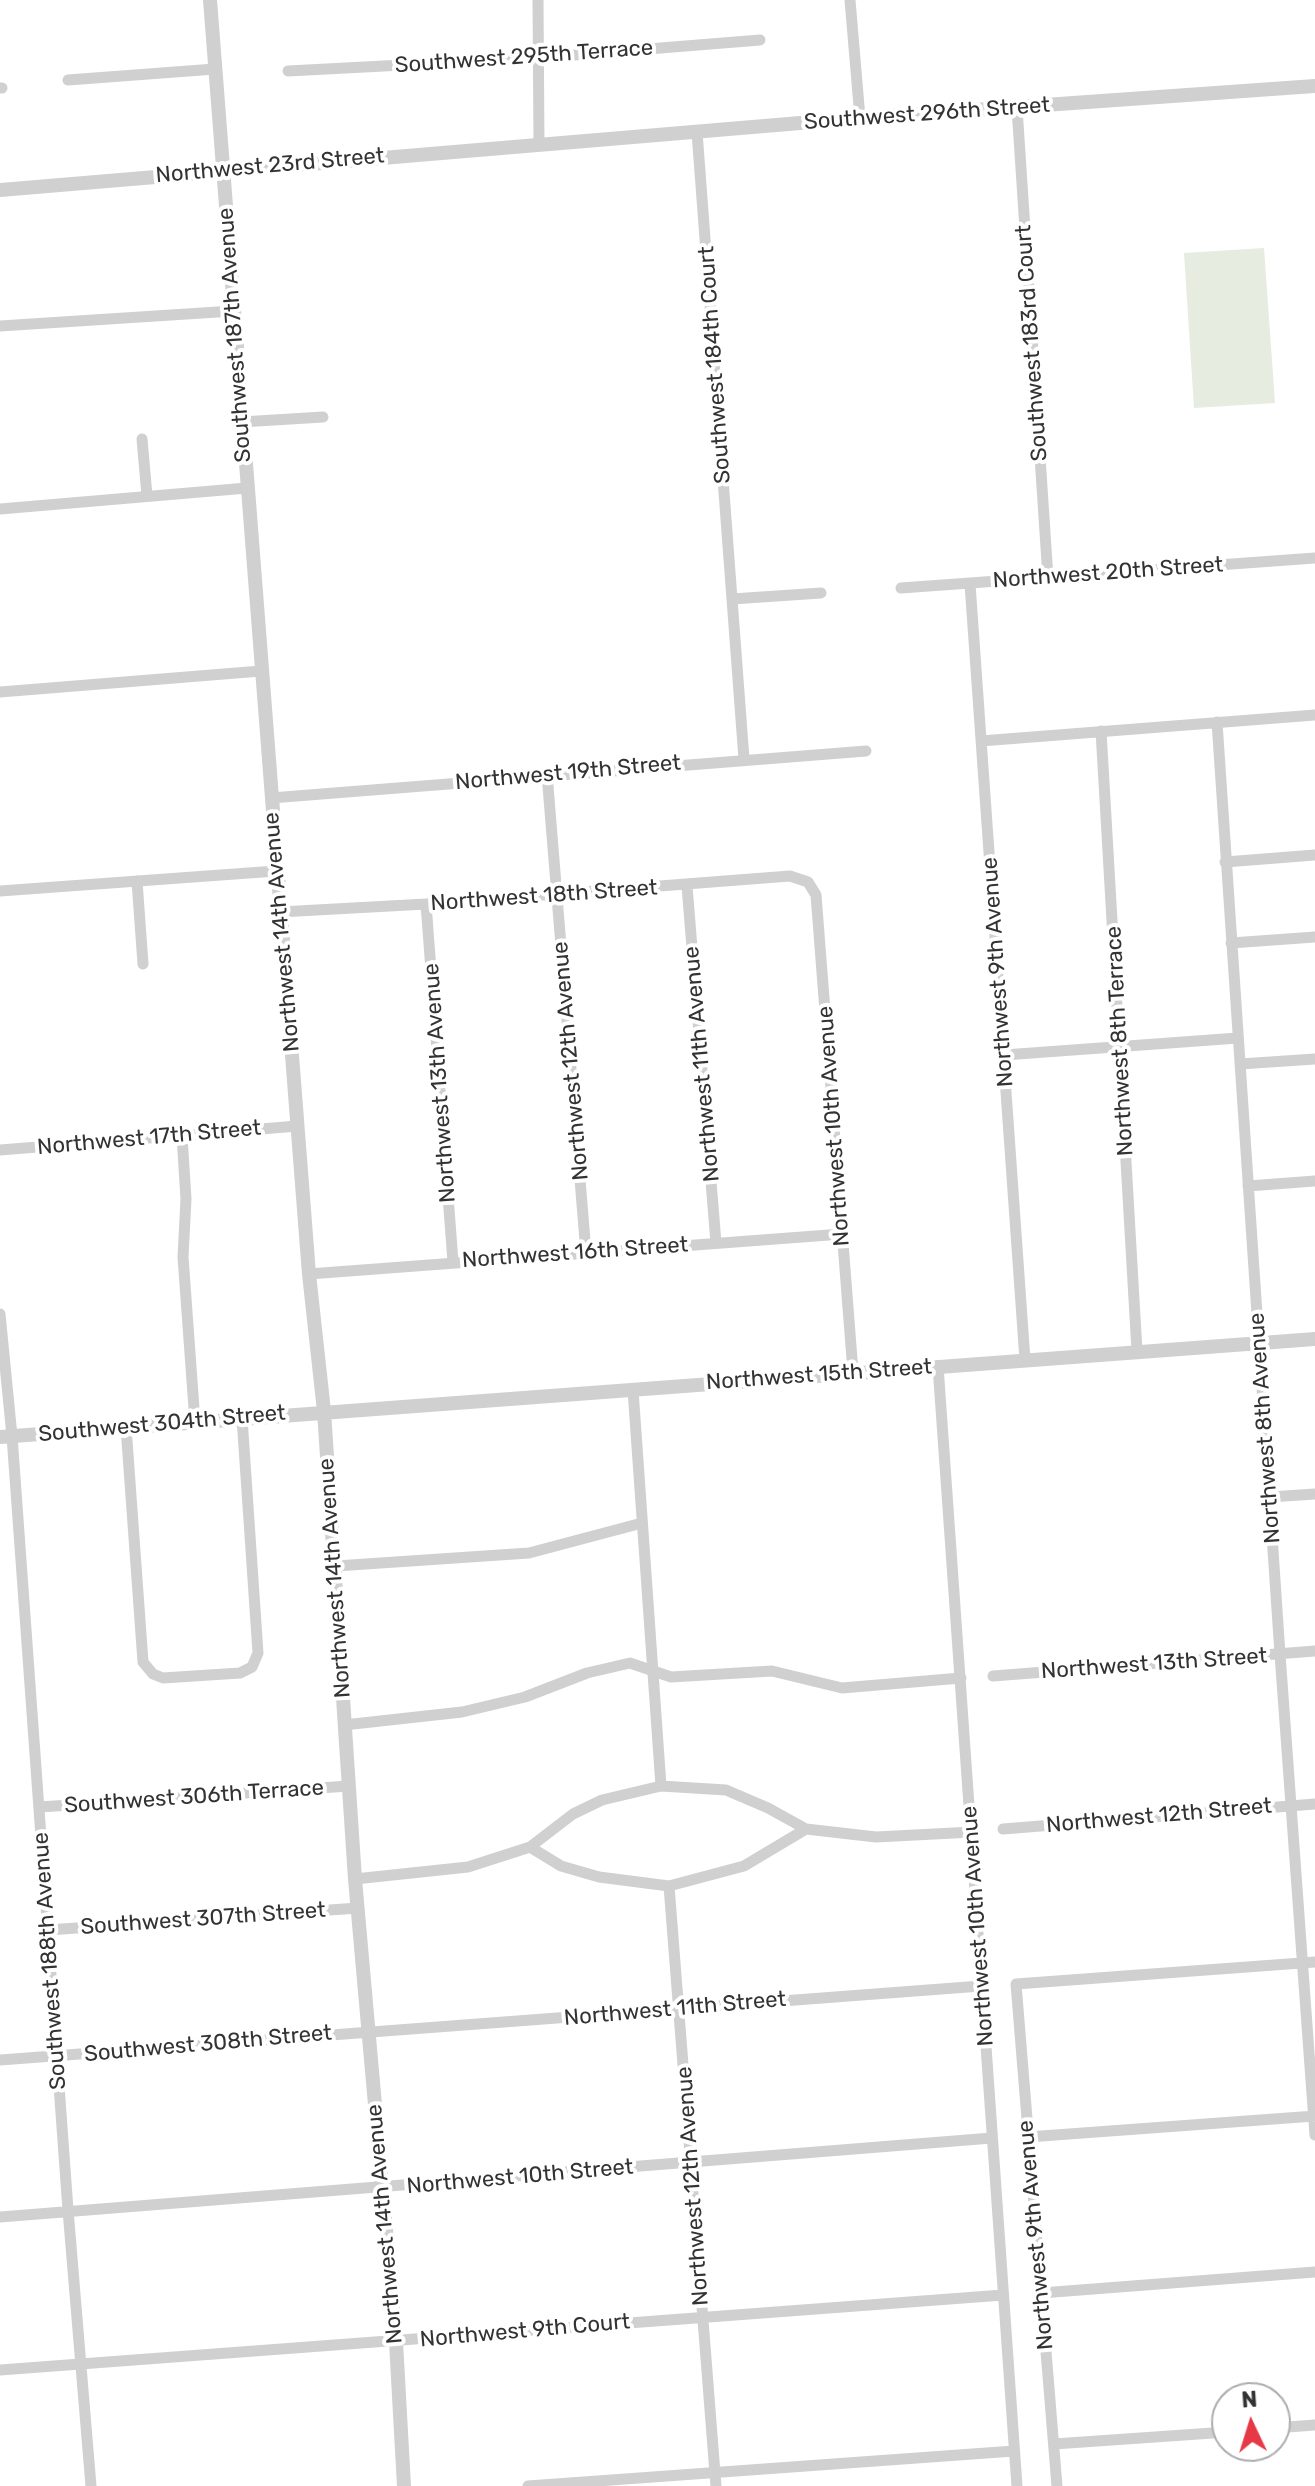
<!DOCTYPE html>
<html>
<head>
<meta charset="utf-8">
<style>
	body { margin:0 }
	#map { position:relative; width:1315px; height:2486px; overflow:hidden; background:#fff; font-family:Rubik,sans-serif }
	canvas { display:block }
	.north { position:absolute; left:1211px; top:2382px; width:80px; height:80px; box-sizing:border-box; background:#fff; border:2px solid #adadad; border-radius:50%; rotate:356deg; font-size:22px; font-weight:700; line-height:32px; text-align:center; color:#333 }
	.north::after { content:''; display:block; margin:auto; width:28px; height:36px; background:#e63946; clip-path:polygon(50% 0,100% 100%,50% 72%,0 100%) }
</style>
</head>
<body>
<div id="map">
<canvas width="1315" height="2486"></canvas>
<div class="north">N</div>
</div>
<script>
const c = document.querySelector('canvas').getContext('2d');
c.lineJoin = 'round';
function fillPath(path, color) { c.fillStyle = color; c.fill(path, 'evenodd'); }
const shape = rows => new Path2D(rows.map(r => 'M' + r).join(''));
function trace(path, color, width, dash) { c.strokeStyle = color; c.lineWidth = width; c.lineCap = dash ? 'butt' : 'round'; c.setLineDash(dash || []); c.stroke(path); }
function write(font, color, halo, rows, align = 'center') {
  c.font = font + ' Rubik,sans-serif'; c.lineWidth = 8; c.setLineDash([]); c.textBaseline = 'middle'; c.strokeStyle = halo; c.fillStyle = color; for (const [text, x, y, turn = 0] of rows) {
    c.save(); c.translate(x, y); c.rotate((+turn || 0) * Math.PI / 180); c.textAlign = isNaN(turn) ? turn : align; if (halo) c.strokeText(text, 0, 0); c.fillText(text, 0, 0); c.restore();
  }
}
const green = shape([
	[1264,248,1275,403,1194,408,1184,253]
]);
const minor = shape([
	[538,0,539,145],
	[850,0,860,118],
	[288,71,537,58,760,40],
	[68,80,215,69],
	[0,88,2,88],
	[1017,108,1048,578],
	[697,132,744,759],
	[0,326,233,311],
	[241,422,323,417],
	[142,439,147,496],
	[0,509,247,488],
	[970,584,1025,1360],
	[901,588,1315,558],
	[732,599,821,593],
	[0,692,261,671],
	[1217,722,1280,1654,1315,2135],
	[1101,731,1137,1351],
	[981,741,1315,715],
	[547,774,586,1253],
	[271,798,866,751],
	[1225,862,1315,855],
	[137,881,143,964],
	[687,886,716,1243],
	[0,891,276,871],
	[426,904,453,1262],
	[280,912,426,904,790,876,808,882,816,895,853,1372],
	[1231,943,1315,937],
	[1004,1055,1238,1038],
	[1240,1064,1315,1059],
	[182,1136,186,1199,183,1257,195,1422],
	[0,1150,298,1126],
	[1248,1186,1315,1181],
	[309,1274,842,1234],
	[0,1314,12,1436,68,2210,91,2486],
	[938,1366,1017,2486],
	[633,1390,661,1786],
	[126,1427,143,1662,153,1674,163,1678,240,1673,252,1667,258,1653,242,1418],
	[1270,1497,1315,1494],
	[336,1566,529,1553,642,1523],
	[993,1676,1315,1651],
	[344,1725,462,1712,525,1697,587,1673,630,1663,671,1677,772,1671,842,1688,961,1678],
	[40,1807,349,1786],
	[1003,1829,1315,1804],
	[530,1847,561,1866,599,1877,669,1886,744,1866,806,1829],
	[355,1879,468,1867,530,1847,573,1814,602,1800,661,1786,726,1790,768,1808,806,1829,876,1837,973,1832],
	[669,1886,716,2486],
	[48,1930,358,1908],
	[0,2060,981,1986],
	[1028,2137,1315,2116],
	[0,2217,992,2138],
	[1041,2293,1315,2272],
	[0,2370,1003,2295],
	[1275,2428,1315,2425],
	[1054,2444,1227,2432],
	[528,2486,1014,2451],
	[1057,2486,1016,1984,1315,1962]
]);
const tertiary = shape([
	[210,0,309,1274,324,1411,355,1879,396,2342,404,2486],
	[0,190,860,118,1315,86],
	[0,1437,1315,1339]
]);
const streetNames = [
	["Southwest 295th Terrace",524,57,-4],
	["Southwest 296th Street",927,114,-4],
	["Northwest 23rd Street",270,166,-5],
	["Southwest 187th Avenue",235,335,-94],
	["Southwest 183rd Court",1032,343,-94],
	["Southwest 184th Court",715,365,-94],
	["Northwest 20th Street",1108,573,-4],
	["Northwest 19th Street",568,773,-5],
	["Northwest 18th Street",544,896,-4],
	["Northwest 14th Avenue",282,932,-95],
	["Northwest 9th Avenue",998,972,-94],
	["Northwest 8th Terrace",1120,1041,-93],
	["Northwest 12th Avenue",571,1061,-95],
	["Northwest 11th Avenue",702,1064,-95],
	["Northwest 13th Avenue",440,1083,-94],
	["Northwest 10th Avenue",834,1126,-94],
	["Northwest 17th Street",149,1138,-5],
	["Northwest 16th Street",575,1253,-4],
	["Northwest 15th Street",819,1375,-4],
	["Southwest 304th Street",162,1424,-5],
	["Northwest 8th Avenue",1265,1428,-94],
	["Northwest 14th Avenue",335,1578,-94],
	["Northwest 13th Street",1154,1664,-4],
	["Southwest 306th Terrace",194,1797,-4],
	["Northwest 12th Street",1159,1816,-5],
	["Southwest 307th Street",203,1919,-4],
	["Northwest 10th Avenue",978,1926,-94],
	["Southwest 188th Avenue",50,1961,-94],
	["Northwest 11th Street",675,2009,-5],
	["Southwest 308th Street",208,2044,-5],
	["Northwest 10th Street",520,2177,-5],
	["Northwest 12th Avenue",693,2186,-94],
	["Northwest 14th Avenue",385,2224,-95],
	["Northwest 9th Avenue",1036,2235,-95],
	["Northwest 9th Court",525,2331,-5]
];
fillPath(green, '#e6ecdf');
trace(minor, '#d0d0d0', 11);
trace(tertiary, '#d0d0d0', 14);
write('22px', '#333', '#fff', streetNames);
</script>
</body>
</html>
